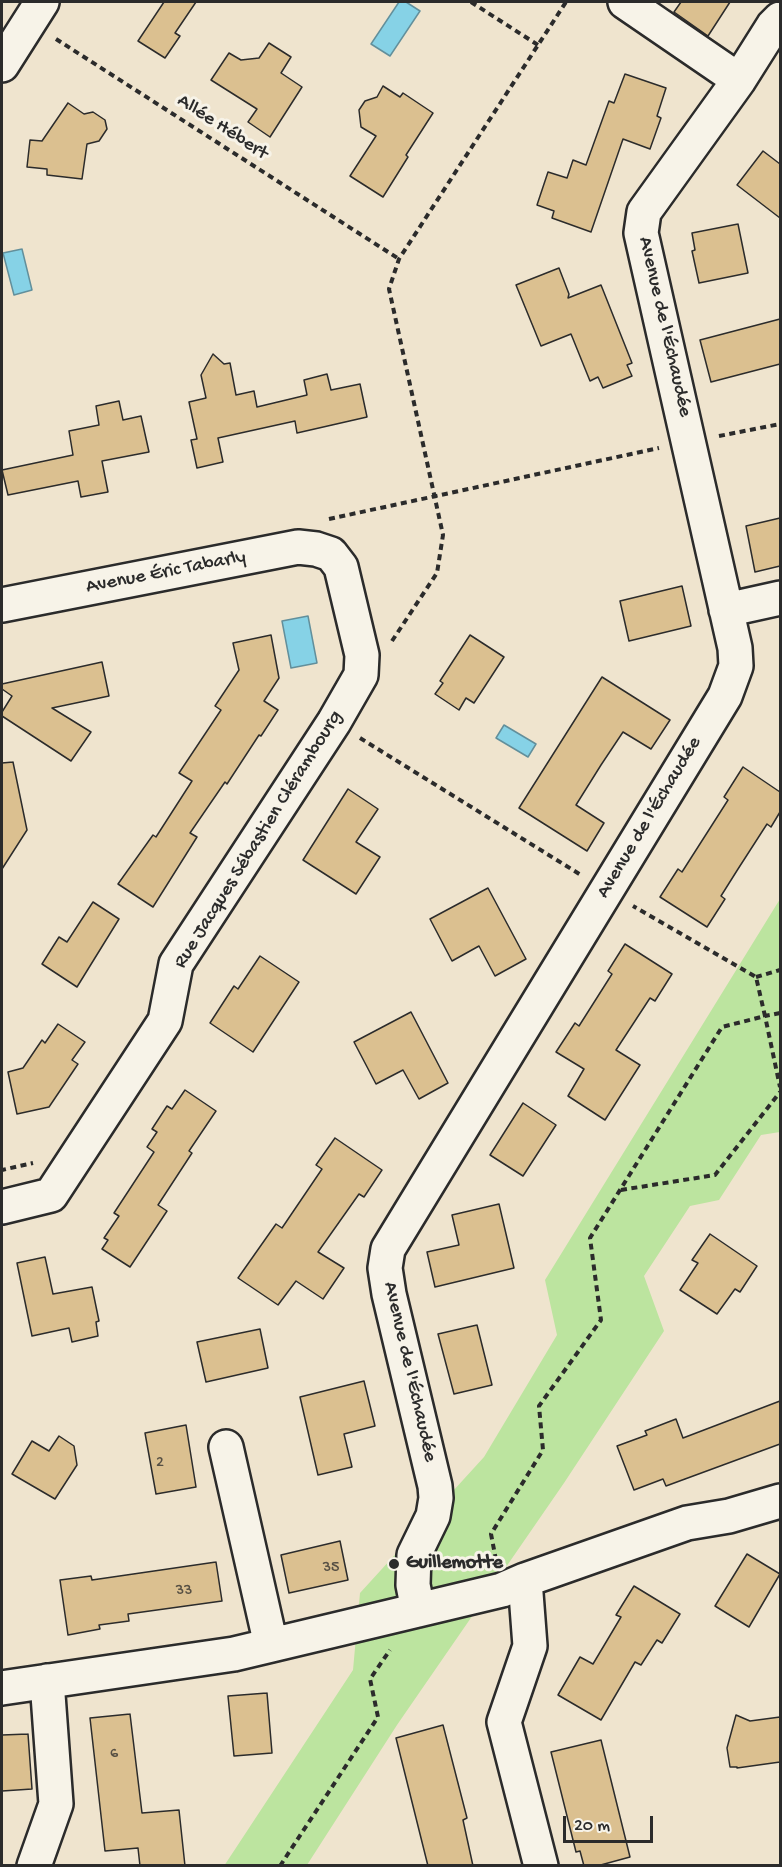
<!DOCTYPE html>
<html>
<head>
<meta charset="utf-8">
<style>
	body { margin:0 }
	#map { position:relative; width:782px; height:1867px; overflow:hidden; background:#efe4ce; font-family:"Gochi Hand",sans-serif }
	canvas { display:block }
	.frame { position:absolute; inset:0; border:3px solid #2b2b2b; pointer-events:none }
	.scale { position:absolute; left:563px; top:1816px; width:90px; height:27px; box-sizing:border-box; border:3px solid #2b2b2b; border-top:0; padding-left:8px; font-size:18px; line-height:21px; white-space:nowrap; color:#2b2b2b; -webkit-text-stroke:4px #f7f3e8; paint-order:stroke }
</style>
</head>
<body>
<div id="map">
<canvas width="782" height="1867"></canvas>
<div class="frame"></div>
<div class="scale">20 m</div>
</div>
<script>
const c = document.querySelector('canvas').getContext('2d');
c.lineJoin = 'round';
function fillPath(path, color) { c.fillStyle = color; c.fill(path, 'evenodd'); }
const shape = rows => new Path2D(rows.map(r => 'M' + r).join(''));
function trace(path, color, width, dash) { c.strokeStyle = color; c.lineWidth = width; c.lineCap = dash ? 'butt' : 'round'; c.setLineDash(dash || []); c.stroke(path); }
function write(font, color, halo, rows, align = 'center') {
  c.font = font + ' "Gochi Hand",sans-serif'; c.lineWidth = 6; c.setLineDash([]); c.textBaseline = 'middle'; c.strokeStyle = halo; c.fillStyle = color; for (const [text, x, y, turn = 0] of rows) {
    c.save(); c.translate(x, y); c.rotate((+turn || 0) * Math.PI / 180); c.textAlign = isNaN(turn) ? turn : align; if (halo) c.strokeText(text, 0, 0); c.fillText(text, 0, 0); c.restore();
  }
}
const green = shape([
	[780,899,780,1132,761,1135,719,1200,690,1206,644,1276,664,1331,564,1483,397,1725,307,1865,224,1866,353,1670,360,1593,484,1457,557,1335,545,1280]
]);
const water = shape([
	[399,2,406,2,420,11,390,56,371,44,399,2],
	[22,249,32,290,14,295,3,253,22,249],
	[308,616,317,663,291,668,282,621,308,616],
	[504,725,536,744,528,757,496,738,504,725]
]);
const building = shape([
	[164,2,196,2,175,33,180,36,165,58,138,41,164,2],
	[681,2,730,2,708,36,674,12,681,2],
	[269,43,291,57,281,73,302,87,270,137,248,122,257,109,211,80,229,53,241,60,259,58,269,43],
	[625,74,666,88,657,116,661,118,650,149,623,139,591,232,552,218,554,211,537,205,548,172,567,178,573,160,586,165,609,101,614,103,625,74],
	[383,86,400,97,403,93,433,113,406,155,408,157,383,197,350,176,376,136,361,127,359,110,365,101,377,97,383,86],
	[68,103,84,114,93,112,105,120,107,129,99,141,87,144,82,179,47,175,47,169,27,167,30,140,42,141,68,103],
	[763,151,780,164,780,218,737,185,763,151],
	[738,224,748,273,699,283,692,251,695,250,692,233,738,224],
	[559,268,569,294,568,298,601,285,632,363,627,365,632,376,603,388,598,377,590,381,571,334,541,346,516,285,559,268],
	[780,319,780,364,711,382,700,340,780,319],
	[213,354,224,364,230,363,236,395,254,391,257,407,307,395,304,380,327,374,331,390,360,384,367,417,297,433,295,421,218,438,223,462,197,468,191,440,197,439,189,402,206,398,201,375,213,354],
	[119,401,123,420,141,416,149,452,102,461,108,492,81,497,78,481,8,495,2,470,73,455,69,431,99,425,96,406,119,401],
	[780,518,780,566,755,572,746,526,780,518],
	[682,586,691,626,629,641,620,601,682,586],
	[271,635,279,678,264,701,278,710,261,736,259,735,227,784,225,782,190,833,197,837,153,907,118,884,153,835,156,837,192,781,179,773,221,710,215,706,239,670,233,643,271,635],
	[470,635,504,657,474,703,466,698,459,710,435,694,443,683,440,681,470,635],
	[102,662,109,696,52,708,91,732,71,761,2,716,2,712,12,696,2,689,2,684,102,662],
	[602,677,670,720,651,749,623,732,601,765,576,805,604,823,587,851,519,808,602,677],
	[13,762,27,830,2,869,2,763,13,762],
	[743,767,780,792,780,812,771,827,767,824,738,869,721,896,725,899,707,927,660,897,678,869,682,872,728,800,724,797,743,767],
	[348,789,378,809,356,842,380,857,356,894,303,860,348,789],
	[488,888,526,959,495,976,479,946,452,961,430,919,488,888],
	[93,902,119,919,77,987,42,964,59,937,67,942,93,902],
	[625,944,672,974,655,1001,650,998,616,1050,640,1065,605,1120,568,1096,584,1069,556,1052,575,1023,579,1026,612,974,608,971,625,944],
	[260,956,299,982,253,1052,210,1023,234,986,238,989,260,956],
	[411,1012,448,1083,419,1099,403,1070,376,1084,354,1042,411,1012],
	[58,1024,85,1042,72,1060,78,1064,49,1107,17,1114,8,1072,23,1068,42,1040,45,1043,58,1024],
	[185,1090,216,1111,189,1151,192,1153,158,1205,167,1211,130,1267,102,1249,108,1240,104,1238,119,1216,114,1213,154,1152,147,1147,157,1132,152,1129,167,1106,172,1109,185,1090],
	[523,1103,556,1125,523,1176,490,1155,523,1103],
	[335,1138,382,1170,364,1197,359,1194,318,1252,344,1268,323,1299,296,1281,278,1305,238,1278,276,1224,282,1228,322,1169,316,1165,335,1138],
	[499,1204,514,1268,435,1287,427,1252,459,1245,452,1215,499,1204],
	[710,1234,757,1266,740,1292,735,1289,717,1314,680,1290,698,1263,692,1260,710,1234],
	[45,1257,53,1294,92,1287,99,1321,96,1322,98,1336,72,1342,69,1328,32,1336,17,1263,45,1257],
	[477,1325,492,1385,454,1394,438,1334,477,1325],
	[260,1329,268,1368,206,1382,197,1342,260,1329],
	[364,1381,375,1426,344,1434,352,1467,318,1475,300,1397,364,1381],
	[780,1401,780,1444,666,1486,663,1479,634,1490,617,1446,647,1435,645,1431,676,1419,683,1438,780,1401],
	[186,1425,196,1487,156,1494,145,1433,186,1425],
	[59,1436,74,1446,77,1465,55,1499,12,1474,32,1441,49,1451,59,1436],
	[340,1541,348,1580,289,1593,281,1555,340,1541],
	[747,1554,780,1574,749,1627,715,1606,747,1554],
	[216,1562,222,1601,128,1614,129,1621,99,1625,100,1629,68,1635,60,1580,91,1576,92,1580,216,1562],
	[634,1586,680,1614,662,1643,657,1640,641,1665,635,1662,601,1720,558,1695,580,1657,593,1664,621,1617,616,1615,634,1586],
	[267,1693,272,1753,234,1756,228,1696,267,1693],
	[130,1714,142,1813,179,1810,185,1866,140,1866,138,1848,105,1851,90,1718,130,1714],
	[736,1715,750,1721,780,1717,780,1762,737,1768,737,1767,730,1767,727,1748,736,1715],
	[443,1725,467,1818,463,1820,473,1866,428,1866,396,1738,443,1725],
	[28,1734,32,1789,2,1791,2,1735,28,1734],
	[601,1740,630,1857,597,1866,584,1866,580,1851,576,1852,551,1752,601,1740]
]);
const path = shape([
	[471,2,538,45],
	[56,39,399,259],
	[719,436,780,424],
	[329,519,659,448],
	[392,641,437,573,443,535,389,289,399,259,566,2],
	[360,738,581,875],
	[756,977,780,970],
	[780,1013,765,1016,780,1087],
	[2,1168,2,1170,33,1163],
	[621,1190,715,1175,780,1092],
	[496,1560,491,1534,543,1450,539,1406,601,1320,590,1238,722,1027,765,1016,756,977,633,906],
	[280,1866,378,1717,370,1679,390,1650]
]);
const street = shape([
	[625,2,739,80],
	[2,65,42,2],
	[2,605,298,547,316,549,331,554,341,567,362,655,361,675,334,722,176,964,165,1021,51,1195,2,1207],
	[726,610,780,598],
	[226,1447,271,1645],
	[525,1580,530,1646,504,1722,541,1866],
	[418,1610,413,1585,414,1555,433,1516,436,1498,435,1486,389,1294,385,1268,388,1249,725,696,736,666,735,648,641,233,644,212,739,80,773,26,780,19],
	[2,1688,234,1654,502,1590,525,1580,687,1523,729,1516,780,1501],
	[34,1866,56,1804,47,1681]
]);
const markers = [
	[394,1564,6,"#2b2b2b"]
];
const numberNames = [
	["2",160,1464],
	["35",331,1569],
	["33",184,1592],
	["6",114,1755]
];
const streetNames = [
	["Allée Hébert",222,128,33],
	["Avenue de l'Échaudée",664,327,77],
	["Avenue Éric Tabarly",166,573,-11],
	["Avenue de l'Échaudée",650,818,-59],
	["Rue Jacques Sébastien Clérambourg",259,840,-58],
	["Avenue de l'Échaudée",409,1372,77]
];
const poiNames = [
	["Guillemotte",406,1564]
];
fillPath(green, '#bce49f');
fillPath(water, '#86d2e6');
trace(water, '#628f9b', 1.5);
fillPath(building, '#dbc090');
trace(building, '#2b2b2b', 1.5);
trace(street, '#2b2b2b', 38);
trace(path, '#2b2b2b', 4, [6, 4.5]);
trace(street, '#f7f3e8', 33);
for (const [x, y, r, color] of markers) { const dot = new Path2D(); dot.arc(x, y, r, 0, 2 * Math.PI); c.fillStyle = color; c.fill(dot); trace(dot, '#f7f3e8', 2); }
write('16px', '#575044', null, numberNames);
write('20px', '#2b2b2b', '#f7f3e8', streetNames);
write('bold 20px', '#2b2b2b', '#f7f3e8', poiNames, 'left');
</script>
</body>
</html>
